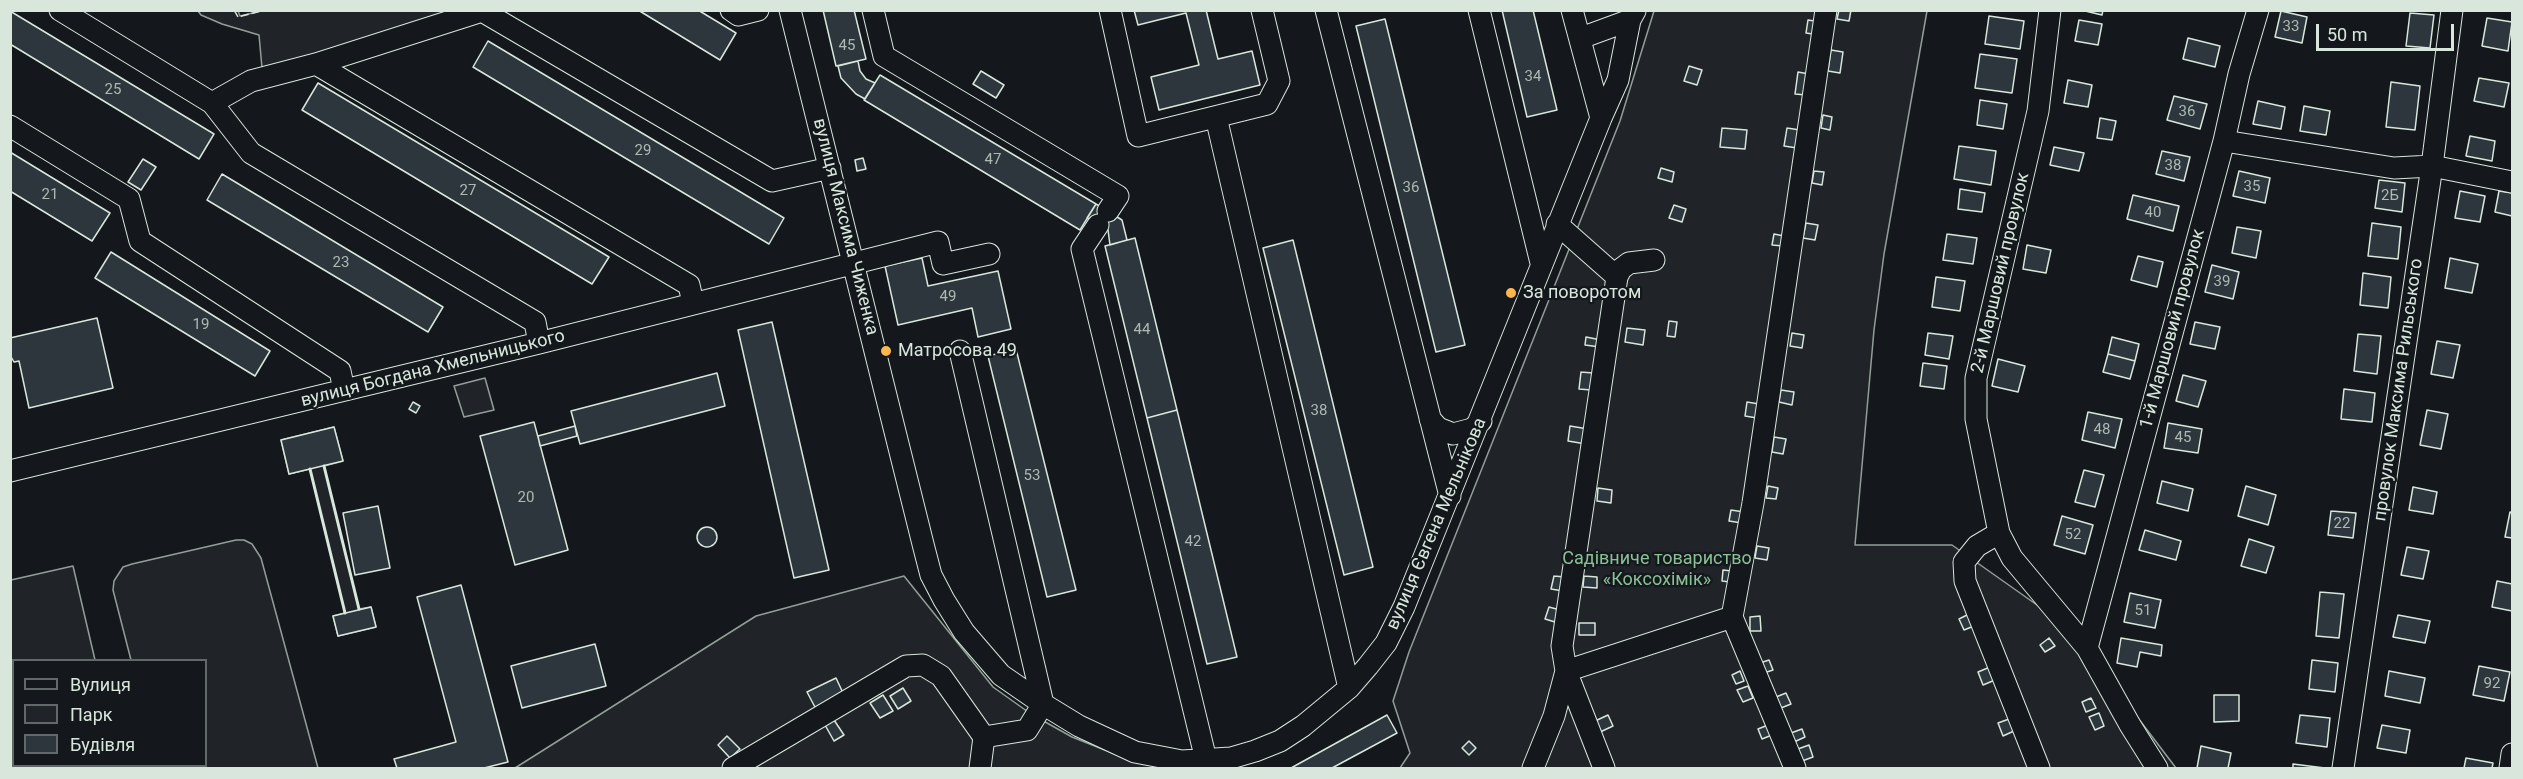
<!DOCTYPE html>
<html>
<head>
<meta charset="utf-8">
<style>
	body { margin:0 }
	#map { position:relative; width:2523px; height:779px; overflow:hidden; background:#14181c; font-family:Roboto,sans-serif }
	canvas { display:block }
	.frame { position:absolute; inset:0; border:12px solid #d8e6dc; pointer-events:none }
	.legend { position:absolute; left:12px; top:659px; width:195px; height:108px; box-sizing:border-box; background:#14181c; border:2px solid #626a69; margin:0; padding:8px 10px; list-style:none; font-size:18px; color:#d8e6dc }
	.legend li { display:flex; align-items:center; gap:12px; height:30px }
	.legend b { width:30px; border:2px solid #626a69 }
	.scale { position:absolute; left:2316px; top:24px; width:138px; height:27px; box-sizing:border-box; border:3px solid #d8e6dc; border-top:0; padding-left:8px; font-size:18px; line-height:21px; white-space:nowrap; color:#d8e6dc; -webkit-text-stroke:4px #14181c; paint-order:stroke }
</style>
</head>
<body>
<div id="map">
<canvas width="2523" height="779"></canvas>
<div class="frame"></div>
<ul class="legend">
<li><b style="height:8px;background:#14181c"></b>Вулиця</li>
<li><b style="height:16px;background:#202428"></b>Парк</li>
<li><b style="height:16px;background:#2c363c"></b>Будівля</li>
</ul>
<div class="scale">50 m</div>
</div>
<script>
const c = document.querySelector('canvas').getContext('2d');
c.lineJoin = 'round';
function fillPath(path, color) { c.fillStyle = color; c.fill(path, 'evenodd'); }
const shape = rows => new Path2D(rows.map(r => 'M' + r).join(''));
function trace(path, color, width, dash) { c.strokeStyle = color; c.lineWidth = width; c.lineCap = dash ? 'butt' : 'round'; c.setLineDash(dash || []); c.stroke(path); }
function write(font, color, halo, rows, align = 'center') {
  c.font = font + ' Roboto,sans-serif'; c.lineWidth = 4.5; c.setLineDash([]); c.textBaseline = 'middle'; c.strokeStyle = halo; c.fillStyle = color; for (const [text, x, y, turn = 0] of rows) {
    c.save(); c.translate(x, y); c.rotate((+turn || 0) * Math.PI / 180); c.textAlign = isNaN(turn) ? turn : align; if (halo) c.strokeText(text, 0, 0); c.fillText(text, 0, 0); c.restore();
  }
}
const green = shape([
	[265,10,472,11,262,68,259,35,222,24,201,15,198,11,238,11,240,16,265,10],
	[1654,11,1927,11,1884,254,1874,330,1855,545,1952,545,2098,648,2138,718,2176,768,1400,768,1410,753,1393,701,1409,652,1620,121,1654,11],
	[485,378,494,410,464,417,454,386,485,378],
	[334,427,343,461,324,466,359,609,371,607,376,627,338,636,333,616,345,613,310,469,289,474,281,440,334,427],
	[236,540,244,540,252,544,261,558,318,768,157,768,156,766,206,766,206,660,131,660,113,590,114,581,123,567,132,564,236,540],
	[73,566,95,660,14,660,13,686,11,686,11,580,73,566],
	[904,576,993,687,1031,714,1072,737,1135,762,1164,768,515,768,756,616,904,576]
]);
const building = shape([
	[638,10,698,10,736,33,720,60,638,10],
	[823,10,854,10,866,59,836,66,823,10],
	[1134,10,1206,10,1218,59,1252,51,1260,85,1159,110,1151,77,1199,65,1186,13,1138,25,1134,10],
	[1502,10,1533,10,1557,110,1527,117,1502,10],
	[1839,10,1851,10,1849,21,1837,19,1839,10],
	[2081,10,2103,10,2102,15,2081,10],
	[10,11,214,134,199,159,10,44,10,11],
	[2281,11,2307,17,2302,43,2275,37,2281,11],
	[2410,13,2434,15,2430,48,2406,46,2410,13],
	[1989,16,2024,21,2020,49,1985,44,1989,16],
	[2487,18,2512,22,2508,51,2482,46,2487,18],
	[1385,19,1465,345,1436,352,1356,26,1385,19],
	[1808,20,1821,22,1819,35,1806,33,1808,20],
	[2079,20,2102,24,2098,45,2075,41,2079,20],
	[2188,38,2220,46,2215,67,2183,59,2188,38],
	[488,41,784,218,769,244,473,67,488,41],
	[1831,50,1843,52,1840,73,1828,71,1831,50],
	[1980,54,2017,59,2012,93,1975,88,1980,54],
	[858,61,860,71,866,79,875,83,865,99,856,94,841,78,838,66,858,61],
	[1689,66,1702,70,1697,85,1684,81,1689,66],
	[981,71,1004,85,996,98,973,84,981,71],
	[1798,72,1809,74,1806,95,1795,94,1798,72],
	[880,75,1096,204,1080,230,864,100,880,75],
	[2479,78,2509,83,2504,107,2474,101,2479,78],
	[2068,80,2092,85,2088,107,2064,103,2068,80],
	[2391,82,2420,86,2415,130,2386,127,2391,82],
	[318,83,609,257,592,284,302,110,318,83],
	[2174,96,2207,104,2200,129,2167,120,2174,96],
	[1980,100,2007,104,2003,129,1977,125,1980,100],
	[2258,101,2285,107,2281,129,2253,124,2258,101],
	[2304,106,2330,111,2326,135,2300,131,2304,106],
	[1823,115,1832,117,1830,130,1821,128,1823,115],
	[2100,118,2116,121,2112,140,2097,138,2100,118],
	[1722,128,1747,130,1745,149,1720,147,1722,128],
	[1787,128,1800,130,1797,148,1784,146,1787,128],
	[2470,136,2495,141,2492,161,2466,156,2470,136],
	[1959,146,1996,151,1991,185,1954,179,1959,146],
	[2054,147,2084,153,2079,171,2050,165,2054,147],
	[2162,151,2190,157,2184,181,2156,174,2162,151],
	[10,152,110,213,92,241,10,191,10,152],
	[863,158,866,169,857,171,855,160,863,158],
	[143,159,156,167,141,190,128,182,143,159],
	[1661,168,1674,172,1672,182,1658,178,1661,168],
	[1814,171,1824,172,1822,185,1812,183,1814,171],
	[2239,171,2270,178,2265,203,2233,196,2239,171],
	[222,174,443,307,428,332,207,200,222,174],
	[2379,180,2405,183,2402,212,2375,208,2379,180],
	[1960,189,1985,193,1982,212,1958,209,1960,189],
	[2460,191,2485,196,2480,222,2455,218,2460,191],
	[2499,191,2512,193,2512,216,2495,212,2499,191],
	[2133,195,2179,206,2173,231,2127,219,2133,195],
	[1096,204,1122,220,1127,240,1110,245,1108,230,1087,218,1096,204],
	[1674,205,1686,209,1682,222,1669,218,1674,205],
	[1806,223,1818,225,1815,240,1803,238,1806,223],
	[2372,223,2401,227,2398,259,2368,256,2372,223],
	[2237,227,2261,231,2256,258,2232,253,2237,227],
	[1774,234,1784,236,1783,246,1772,245,1774,234],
	[1947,234,1977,238,1973,264,1943,260,1947,234],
	[1135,238,1177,410,1147,418,1105,246,1135,238],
	[1293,240,1373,567,1344,575,1263,248,1293,240],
	[2027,245,2051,250,2046,273,2023,269,2027,245],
	[111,252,270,351,255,376,95,278,111,252],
	[2138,256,2163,262,2157,287,2131,280,2138,256],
	[922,258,928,286,998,271,1011,329,978,337,972,308,898,325,885,266,922,258],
	[2450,258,2478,264,2472,293,2445,288,2450,258],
	[2212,265,2239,272,2233,299,2205,292,2212,265],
	[2363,273,2391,277,2388,308,2360,305,2363,273],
	[1936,277,1965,281,1960,311,1932,307,1936,277],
	[97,318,113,388,29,408,19,361,14,362,10,355,10,338,97,318],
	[1669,321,1677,322,1675,337,1667,336,1669,321],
	[772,322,829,570,794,578,738,330,772,322],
	[2195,322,2220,327,2215,349,2190,344,2195,322],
	[1627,328,1645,330,1643,345,1625,342,1627,328],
	[1792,333,1804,335,1802,348,1790,346,1792,333],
	[1928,333,1953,336,1949,359,1925,355,1928,333],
	[2358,334,2381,336,2377,374,2354,371,2358,334],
	[1586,337,1601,340,1600,347,1585,345,1586,337],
	[2112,337,2139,344,2135,361,2108,354,2112,337],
	[2437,341,2460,345,2453,378,2431,374,2437,341],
	[1016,349,1076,590,1047,597,988,356,1016,349],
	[2108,354,2135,361,2130,379,2103,372,2108,354],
	[1998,359,2025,366,2018,392,1992,386,1998,359],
	[1923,363,1947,366,1944,389,1920,386,1923,363],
	[1581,372,1593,373,1591,390,1579,389,1581,372],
	[717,373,725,406,580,444,571,411,717,373],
	[2183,375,2206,381,2198,407,2176,401,2183,375],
	[2344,389,2375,393,2372,422,2341,419,2344,389],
	[1781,390,1794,392,1792,405,1779,402,1781,390],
	[413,402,420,406,416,413,409,409,413,402],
	[1747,402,1759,404,1757,418,1745,416,1747,402],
	[1177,410,1237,657,1207,664,1147,418,1177,410],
	[2427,410,2448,414,2441,449,2420,445,2427,410],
	[2088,412,2122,419,2115,448,2082,440,2088,412],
	[534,422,568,550,515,565,480,436,534,422],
	[2168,423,2202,429,2198,453,2164,448,2168,423],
	[575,426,577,436,540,446,538,436,575,426],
	[1570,426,1588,429,1586,444,1568,441,1570,426],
	[334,427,343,461,289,474,281,440,334,427],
	[1774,437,1786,439,1783,454,1772,452,1774,437],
	[2084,470,2104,475,2095,507,2075,502,2084,470],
	[2162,481,2193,489,2188,511,2157,503,2162,481],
	[1768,486,1778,488,1776,499,1766,498,1768,486],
	[2246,486,2276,495,2268,525,2238,516,2246,486],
	[2413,487,2437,492,2433,514,2409,510,2413,487],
	[1598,488,1612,490,1611,503,1597,501,1598,488],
	[378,506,390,568,355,575,343,513,378,506],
	[1731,510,1744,512,1742,523,1729,521,1731,510],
	[2331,511,2356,513,2353,538,2328,535,2331,511],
	[2510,512,2512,513,2512,538,2505,537,2510,512],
	[2062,516,2093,525,2085,554,2054,545,2062,516],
	'697 537a10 10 0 1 1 20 0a10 10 0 1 1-20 0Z',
	[2145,530,2181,541,2176,560,2139,550,2145,530],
	[2249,539,2274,547,2266,573,2241,566,2249,539],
	[1757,546,1769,548,1767,560,1755,558,1757,546],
	[2407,547,2429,551,2423,579,2401,575,2407,547],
	[1723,570,1732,571,1730,582,1722,581,1723,570],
	[1554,576,1565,577,1563,591,1551,589,1554,576],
	[1584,576,1597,577,1597,588,1583,587,1584,576],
	[2497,581,2512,584,2512,611,2492,607,2497,581],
	[461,585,508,762,484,768,397,768,394,759,456,742,417,597,461,585],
	[2320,592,2344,594,2339,638,2316,636,2320,592],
	[2130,593,2161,600,2155,628,2124,622,2130,593],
	[371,607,376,627,338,636,333,616,371,607],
	[1549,607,1560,610,1555,622,1545,619,1549,607],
	[1969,614,1974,626,1964,630,1959,619,1969,614],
	[2398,615,2430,621,2425,643,2393,637,2398,615],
	[1760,616,1761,631,1750,631,1750,617,1760,616],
	[1579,623,1595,623,1595,635,1579,635,1579,623],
	[2049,638,2055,646,2045,652,2040,645,2049,638],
	[2121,638,2162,645,2161,656,2140,652,2137,667,2117,663,2121,638],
	[595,644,606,686,522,708,511,666,595,644],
	[1769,660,1773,670,1764,673,1760,663,1769,660],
	[2312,660,2338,663,2335,692,2309,689,2312,660],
	[2479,666,2510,672,2504,701,2473,695,2479,666],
	[1990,667,1995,680,1983,685,1978,672,1990,667],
	[1740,671,1744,681,1736,684,1732,675,1740,671],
	[2389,671,2425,678,2420,703,2385,696,2389,671],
	[836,678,844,695,816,709,807,692,836,678],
	[1748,686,1753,698,1743,702,1737,690,1748,686],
	[903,688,911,701,898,709,890,696,903,688],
	[1786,693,1791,704,1781,708,1776,697,1786,693],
	[883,695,893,711,880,718,870,703,883,695],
	[2214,695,2239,695,2239,721,2214,722,2214,695],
	[2091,698,2096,708,2086,712,2082,702,2091,698],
	[2099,713,2104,726,2095,730,2089,717,2099,713],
	[1387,715,1397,733,1332,768,1291,768,1387,715],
	[1608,715,1613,726,1598,733,1593,722,1608,715],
	[2300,715,2330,718,2327,747,2296,743,2300,715],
	[2009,719,2014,731,2003,736,1998,723,2009,719],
	[834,720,844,735,834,741,825,725,834,720],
	[1768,725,1772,735,1762,739,1758,729,1768,725],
	[2382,725,2410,730,2406,753,2377,748,2382,725],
	[1802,729,1805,737,1794,742,1791,733,1802,729],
	[727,736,740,749,730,758,718,745,727,736],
	[1469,741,1476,748,1469,755,1462,748,1469,741],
	[1809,745,1813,757,1802,761,1798,749,1809,745],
	[2201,746,2231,753,2228,768,2197,768,2201,746],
	[2466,758,2493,763,2492,768,2464,768,2466,758],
	[2293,764,2325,768,2293,768,2293,764]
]);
const minor = shape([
	[60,10,212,103,251,81,316,64,482,11,772,181,830,168],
	[731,10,738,15,758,10],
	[790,10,924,548,931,575,944,600,964,632,1001,675,1043,704,1079,726,1135,752,1182,761,1231,758,1255,751,1280,741,1303,726,1349,688,1368,666,1386,643,1404,607,1601,118,1572,10],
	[873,10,884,56,1118,196,1108,211],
	[1110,10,1138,136,1267,104,1279,81,1262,10],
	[1326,10,1450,496],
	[1479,10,1541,263],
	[2050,10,2038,111,1976,378,1976,419,1999,533,2012,558,2087,648,2130,725,2157,768],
	[1581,38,1630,20,1635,11],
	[316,64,689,285,693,303],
	[212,103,251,153,535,322,539,343],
	[1216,117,1349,688],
	[1601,118,1618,80,1630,20],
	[10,126,129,199,140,241,340,371,344,390],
	[2224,141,2394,168,2432,166,2512,182],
	[1098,225,1082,249,1208,768],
	[1617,277,1621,269,1629,263,1654,260],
	[960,351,1043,704,1027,730,984,737,980,768],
	[1430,419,1438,428,1453,434,1472,429,1481,421],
	[10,471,539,343,938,242,943,264,989,254],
	[1999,533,1977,546,1964,562,1965,581,2039,768],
	[1732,617,1795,768],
	[2087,648,2224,141,2239,74,2258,10],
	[733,768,906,666,923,665,941,676,984,737],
	[1533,768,1554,716,1566,671,1562,646,1617,277,1557,224],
	[1604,768,1566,671,1732,617,1753,503,1826,10],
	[2343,768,2432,166,2452,10],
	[2510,768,2512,754]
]);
const fence = shape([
	[234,10,238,17,265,10]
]);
const wall = shape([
	[324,466,359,609],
	[310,469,345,613]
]);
const markers = [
	[1511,293,6,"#ffb74d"],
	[886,351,6,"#ffb74d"]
];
const numberNames = [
	["33",2291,27],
	["45",847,46],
	["34",1533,77],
	["25",113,90],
	["36",2187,112],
	["29",643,151],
	["47",993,160],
	["38",2173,166],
	["35",2252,187],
	["36",1411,188],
	["27",468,191],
	["21",50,195],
	["2Б",2390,196],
	["40",2153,213],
	["23",341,263],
	["39",2222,282],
	["49",948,297],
	["19",201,325],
	["44",1142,330],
	["38",1319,411],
	["48",2102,430],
	["45",2183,438],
	["53",1032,476],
	["20",526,498],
	["22",2342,524],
	["52",2073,535],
	["42",1193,542],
	["51",2143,611],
	["92",2492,684]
];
const streetNames = [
	["вулиця Максима Чиженка",845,227,76],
	["2-й Маршовий провулок",2001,273,-77],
	["1-й Маршовий провулок",2173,329,-75],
	["вулиця Богдана Хмельницького",433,369,-14],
	["провулок Максима Рильського",2399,390,-82],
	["вулиця Євгена Мельнікова",1437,524,-67]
];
const poiNames = [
	["За поворотом",1523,293],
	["Матросова 49",898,351]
];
const parkNames = [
	["Садівниче товариство",1657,559],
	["«Коксохімік»",1657,580]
];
fillPath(green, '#202428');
trace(green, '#939e99', 1.5);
fillPath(building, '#2c363c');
trace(building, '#d8e6dc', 1.5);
trace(minor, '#d8e6dc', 23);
trace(minor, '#14181c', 21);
trace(fence, '#d8e6dc', 1.5, [8, 3]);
trace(wall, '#d8e6dc', 3);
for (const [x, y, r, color] of markers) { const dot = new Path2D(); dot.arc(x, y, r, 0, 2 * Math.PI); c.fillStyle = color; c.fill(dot); trace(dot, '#14181c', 2); }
write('15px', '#adbab4', null, numberNames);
write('18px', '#d8e6dc', '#14181c', streetNames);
write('18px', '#d8e6dc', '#14181c', poiNames, 'left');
write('18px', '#8ac095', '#14181c', parkNames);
</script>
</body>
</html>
